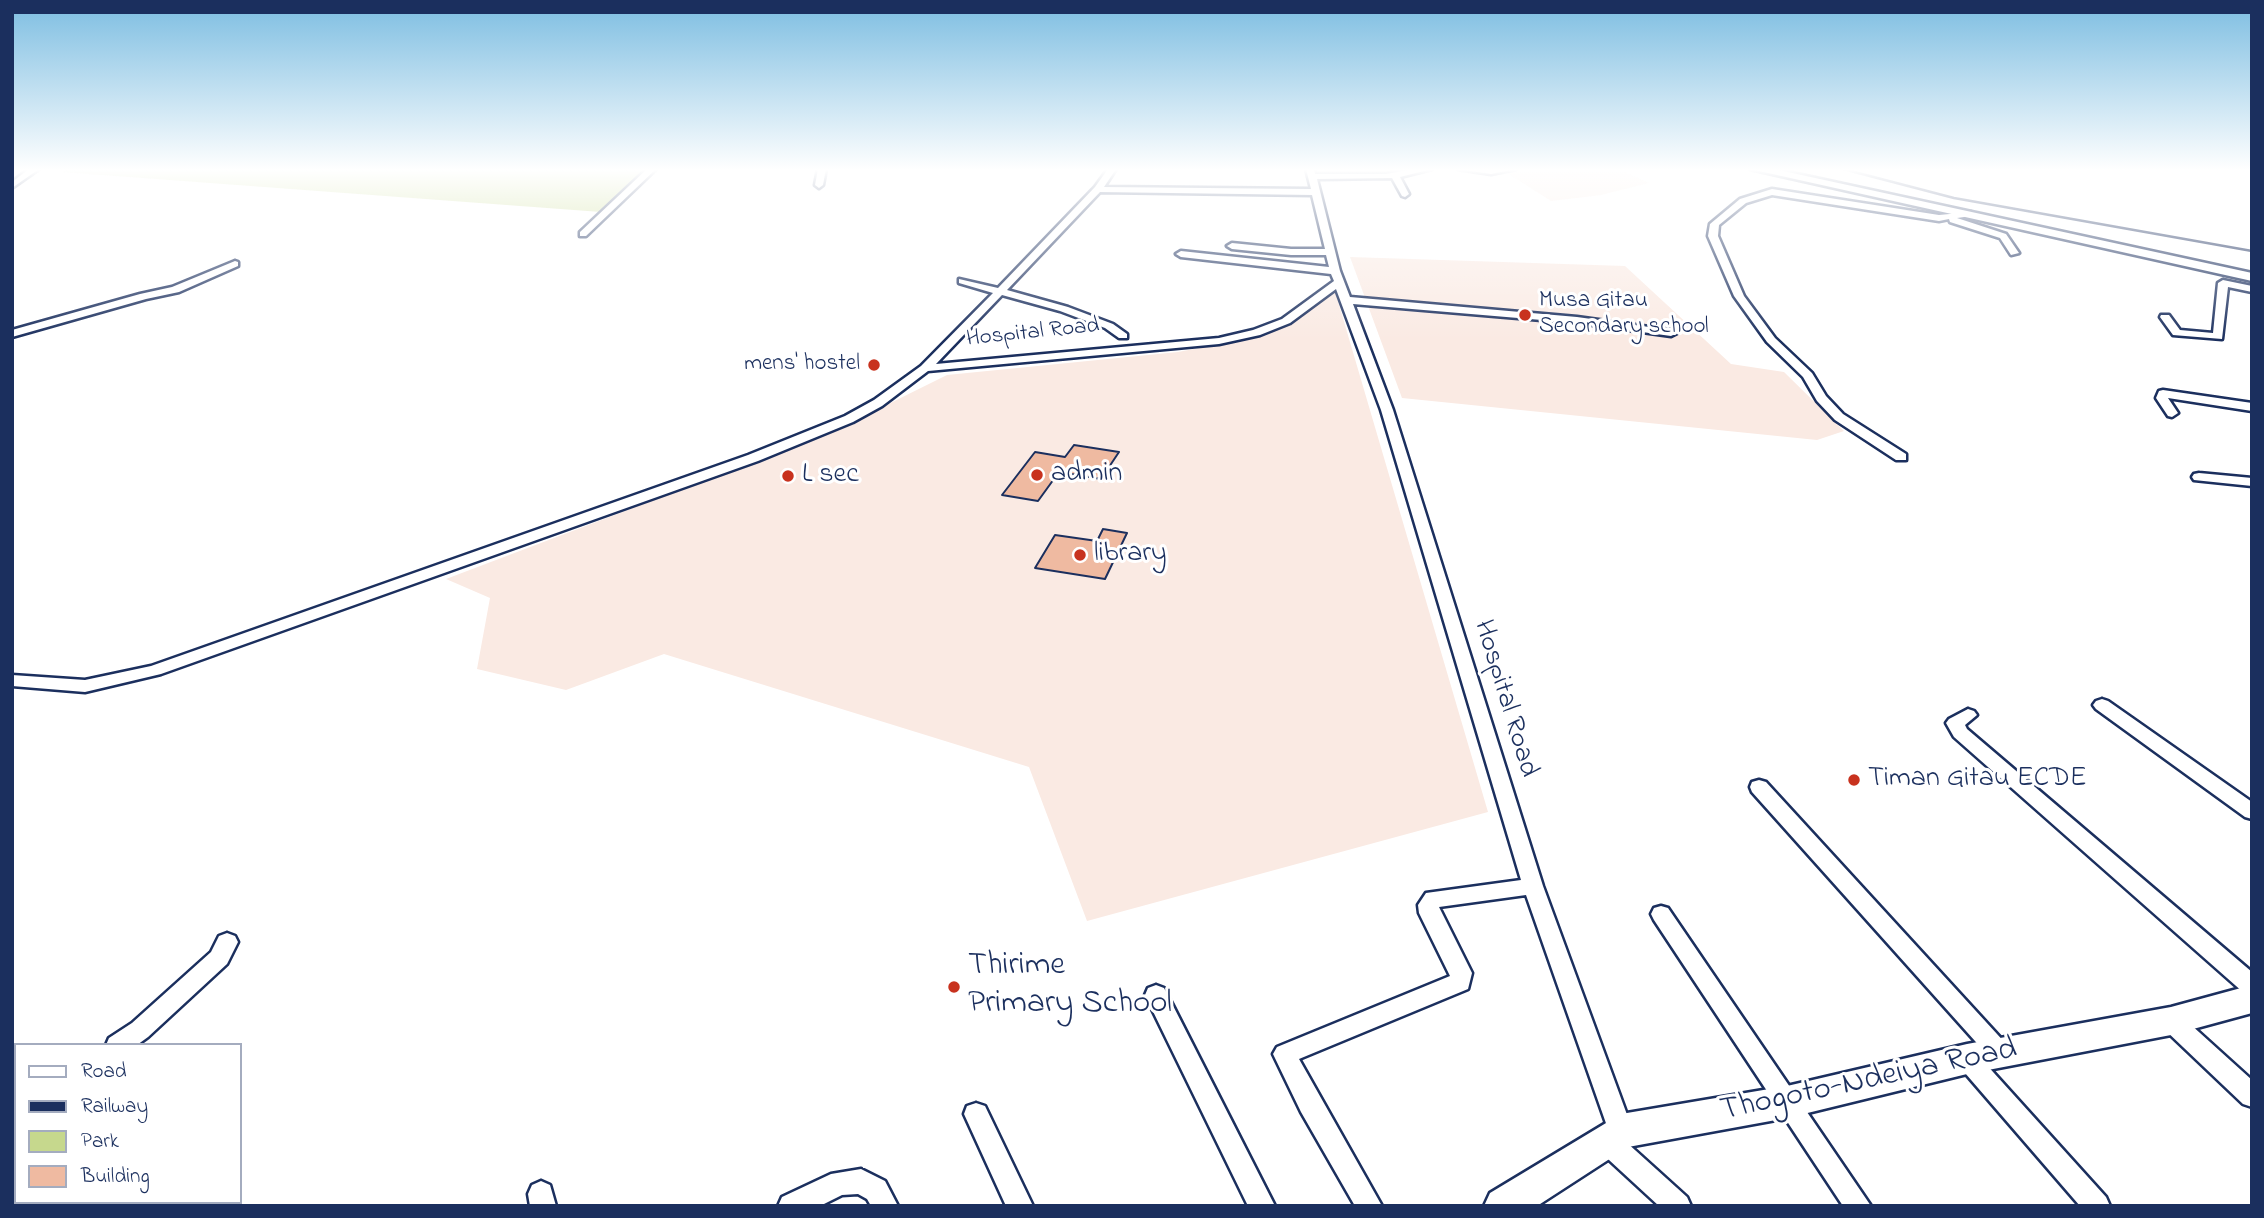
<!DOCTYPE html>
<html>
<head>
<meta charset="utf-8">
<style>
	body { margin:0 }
	#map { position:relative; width:2264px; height:1218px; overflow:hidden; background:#fff; font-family:"Indie Flower",sans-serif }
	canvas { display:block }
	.frame { position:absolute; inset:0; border:14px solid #1b2f5e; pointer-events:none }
	.legend { position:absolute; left:14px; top:1043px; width:228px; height:161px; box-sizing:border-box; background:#fff; border:2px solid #a4acbf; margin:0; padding:9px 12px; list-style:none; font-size:21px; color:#1b2f5e }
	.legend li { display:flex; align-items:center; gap:14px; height:35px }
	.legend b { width:35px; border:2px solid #a4acbf }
</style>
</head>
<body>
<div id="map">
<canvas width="2264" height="1218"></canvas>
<div class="frame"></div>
<ul class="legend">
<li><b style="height:9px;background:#fff"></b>Road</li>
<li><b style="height:9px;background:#1b2f5e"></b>Railway</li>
<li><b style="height:19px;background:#c6d88d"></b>Park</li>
<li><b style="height:19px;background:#efbaa1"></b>Building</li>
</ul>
</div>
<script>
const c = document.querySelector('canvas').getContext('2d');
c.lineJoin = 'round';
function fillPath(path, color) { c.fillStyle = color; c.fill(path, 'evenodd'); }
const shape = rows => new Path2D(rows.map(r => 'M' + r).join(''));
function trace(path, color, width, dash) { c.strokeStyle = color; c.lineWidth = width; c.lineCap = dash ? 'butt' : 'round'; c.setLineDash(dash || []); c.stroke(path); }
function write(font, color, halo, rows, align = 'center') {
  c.font = font + ' "Indie Flower",sans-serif'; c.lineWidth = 6; c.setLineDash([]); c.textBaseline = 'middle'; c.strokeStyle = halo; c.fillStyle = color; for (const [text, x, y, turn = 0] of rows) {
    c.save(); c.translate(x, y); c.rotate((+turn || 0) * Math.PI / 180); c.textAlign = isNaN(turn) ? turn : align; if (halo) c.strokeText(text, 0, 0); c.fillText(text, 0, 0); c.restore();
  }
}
const built = shape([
	[1501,169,1618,169,1649,183,1601,195,1551,201],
	[1350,257,1625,266,1731,364,1784,372,1844,431,1817,440,1402,398],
	[1335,291,1488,812,1087,921,1029,767,664,654,566,690,477,669,490,598,446,579,828,434,947,375,1178,352,1267,335]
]);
const green = shape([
	[70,169,644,169,601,212,62,172]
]);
const building = shape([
	[1074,445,1119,452,1101,479,1059,472,1038,501,1002,495,1035,452,1065,457,1074,445],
	[1103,529,1127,533,1105,579,1035,568,1055,535,1097,541,1103,529]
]);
const minor = shape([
	[29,169,39,169,12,188,12,182,29,169],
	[647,169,656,169,586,236,580,236,580,232,647,169],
	[818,169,826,169,823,185,819,188,815,185,818,169],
	[1108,169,1116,169,1104,187,1311,189,1306,169,1314,169,1315,174,1386,174,1413,169,1432,169,1400,177,1409,194,1405,197,1402,196,1392,178,1317,179,1340,271,1350,297,1577,317,1671,330,1677,333,1671,336,1577,323,1353,304,1393,410,1543,886,1633,1131,1630,1139,1625,1141,1687,1197,1691,1206,1659,1206,1596,1148,1593,1140,1596,1132,1608,1129,1526,895,1439,907,1472,973,1468,989,1299,1059,1382,1206,1355,1206,1301,1112,1273,1054,1277,1047,1450,976,1419,913,1418,905,1426,893,1521,880,1381,410,1336,289,1290,323,1260,335,1219,344,928,371,882,406,853,422,758,461,161,674,85,692,12,686,12,675,85,680,151,666,748,455,845,416,874,400,921,366,993,293,959,283,959,279,998,288,1095,187,1108,169],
	[1100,192,1312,195,1325,249,1291,249,1232,243,1227,246,1232,249,1291,255,1326,255,1329,267,1181,251,1176,254,1181,257,1331,274,1334,281,1282,319,1253,330,1219,338,936,364,1002,295,1060,311,1105,328,1119,338,1127,338,1127,334,1113,324,1068,307,1007,290,1100,192],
	[1458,169,1491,170,1516,169,1491,174,1458,169],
	[1772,189,1939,215,1971,212,1971,216,1957,218,2006,234,2019,253,2011,255,2000,238,1950,222,1949,219,1939,221,1772,195,1746,203,1719,225,1718,236,1744,296,1775,338,1812,373,1826,396,1843,414,1906,454,1906,460,1896,460,1835,420,1817,401,1803,377,1767,342,1734,296,1708,236,1710,224,1740,199,1772,189],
	[235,261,238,262,238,266,179,292,146,299,12,337,12,330,140,294,172,287,235,261],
	[2223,280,2252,286,2252,292,2228,287,2222,339,2173,335,2160,317,2161,315,2169,315,2180,330,2213,333,2218,283,2223,280],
	[2163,390,2252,403,2252,411,2168,398,2178,413,2172,417,2168,416,2156,398,2159,391,2163,390],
	[2199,473,2252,478,2252,486,2194,480,2192,477,2194,474,2199,473],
	[2102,699,2108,701,2252,802,2252,819,2245,817,2096,709,2093,705,2096,701,2102,699],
	[1968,709,1974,711,1977,715,1965,725,1967,729,2252,972,2252,995,2244,993,1954,737,1946,723,1949,719,1968,709],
	[1759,780,1766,782,2008,1046,2012,1053,2008,1060,2000,1063,1992,1060,1752,792,1750,787,1752,782,1759,780],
	[1661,906,1668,908,1871,1206,1843,1206,1654,920,1651,914,1654,908,1661,906],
	[227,933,235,936,238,942,227,964,148,1037,137,1045,106,1045,109,1038,132,1023,211,952,219,936,227,933],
	[1156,985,1164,988,1275,1206,1248,1206,1145,995,1148,988,1156,985],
	[2171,1011,2179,1014,2252,1080,2252,1107,2243,1104,2163,1028,2160,1021,2163,1014,2171,1011],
	[1967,1049,1975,1052,2106,1197,2110,1206,2080,1206,1959,1066,1955,1059,1959,1052,1967,1049],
	[16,1081,16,1104,12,1105,12,1082,16,1081],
	[976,1103,985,1106,1033,1206,1006,1206,964,1114,967,1106,976,1103],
	[861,1169,885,1181,898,1206,871,1206,867,1199,858,1194,842,1195,820,1206,778,1206,782,1197,831,1174,861,1169],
	[541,1181,550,1185,556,1206,530,1206,528,1194,532,1185,541,1181]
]);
const secondary = shape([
	[1750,169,1774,169,2252,273,2252,281,1750,169],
	[2252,985,2252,1013,2171,1035,1967,1074,1787,1118,1628,1147,1537,1206,1484,1206,1490,1193,1621,1114,1787,1086,1967,1044,2171,1007,2252,985]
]);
const rail = shape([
	[1843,169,1954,198,2252,251]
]);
const markers = [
	[1525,315,7,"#c8321e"],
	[874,365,7,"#c8321e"],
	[1037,475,7,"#c8321e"],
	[788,476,7,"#c8321e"],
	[1080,555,7,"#c8321e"],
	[1854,780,7,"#c8321e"],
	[954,987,7,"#c8321e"]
];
const farPoinames = [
	["Musa Gitau",1539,302],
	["Secondary school",1539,328],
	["mens' hostel",860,365,"right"]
];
const farStreetnames = [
	["Hospital Road",1033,334,-6]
];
const poiNames = [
	["admin",1051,475],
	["L sec",802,476],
	["library",1094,555],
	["Timan Gitau ECDE",1868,780]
];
const streetNames = [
	["Hospital Road",1504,699,73]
];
const nearPoinames = [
	["Thirime",968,968],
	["Primary School",968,1006]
];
const nearStreetnames = [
	["Thogoto-Ndeiya Road",1869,1082,-12]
];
fillPath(built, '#faeae3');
fillPath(green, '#c6d88d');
fillPath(building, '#efbaa1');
trace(building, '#1b2f5e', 2);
trace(minor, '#1b2f5e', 5);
trace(secondary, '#1b2f5e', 5);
fillPath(minor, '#fff');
fillPath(secondary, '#fff');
trace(rail, '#1b2f5e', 2.5);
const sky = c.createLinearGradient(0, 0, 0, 340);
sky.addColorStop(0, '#7cbde1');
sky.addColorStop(0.5, '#fff');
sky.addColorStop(1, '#ffffff00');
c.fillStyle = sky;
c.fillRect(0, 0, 2264, 340);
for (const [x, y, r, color] of markers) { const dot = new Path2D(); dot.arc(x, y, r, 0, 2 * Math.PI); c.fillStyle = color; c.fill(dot); trace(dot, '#fff', 2.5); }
write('23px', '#1b2f5e', '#fff', farPoinames, 'left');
write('23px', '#1b2f5e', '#fff', farStreetnames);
write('28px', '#1b2f5e', '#fff', poiNames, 'left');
write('28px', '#1b2f5e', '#fff', streetNames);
write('33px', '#1b2f5e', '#fff', nearPoinames, 'left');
write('33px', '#1b2f5e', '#fff', nearStreetnames);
</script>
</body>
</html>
